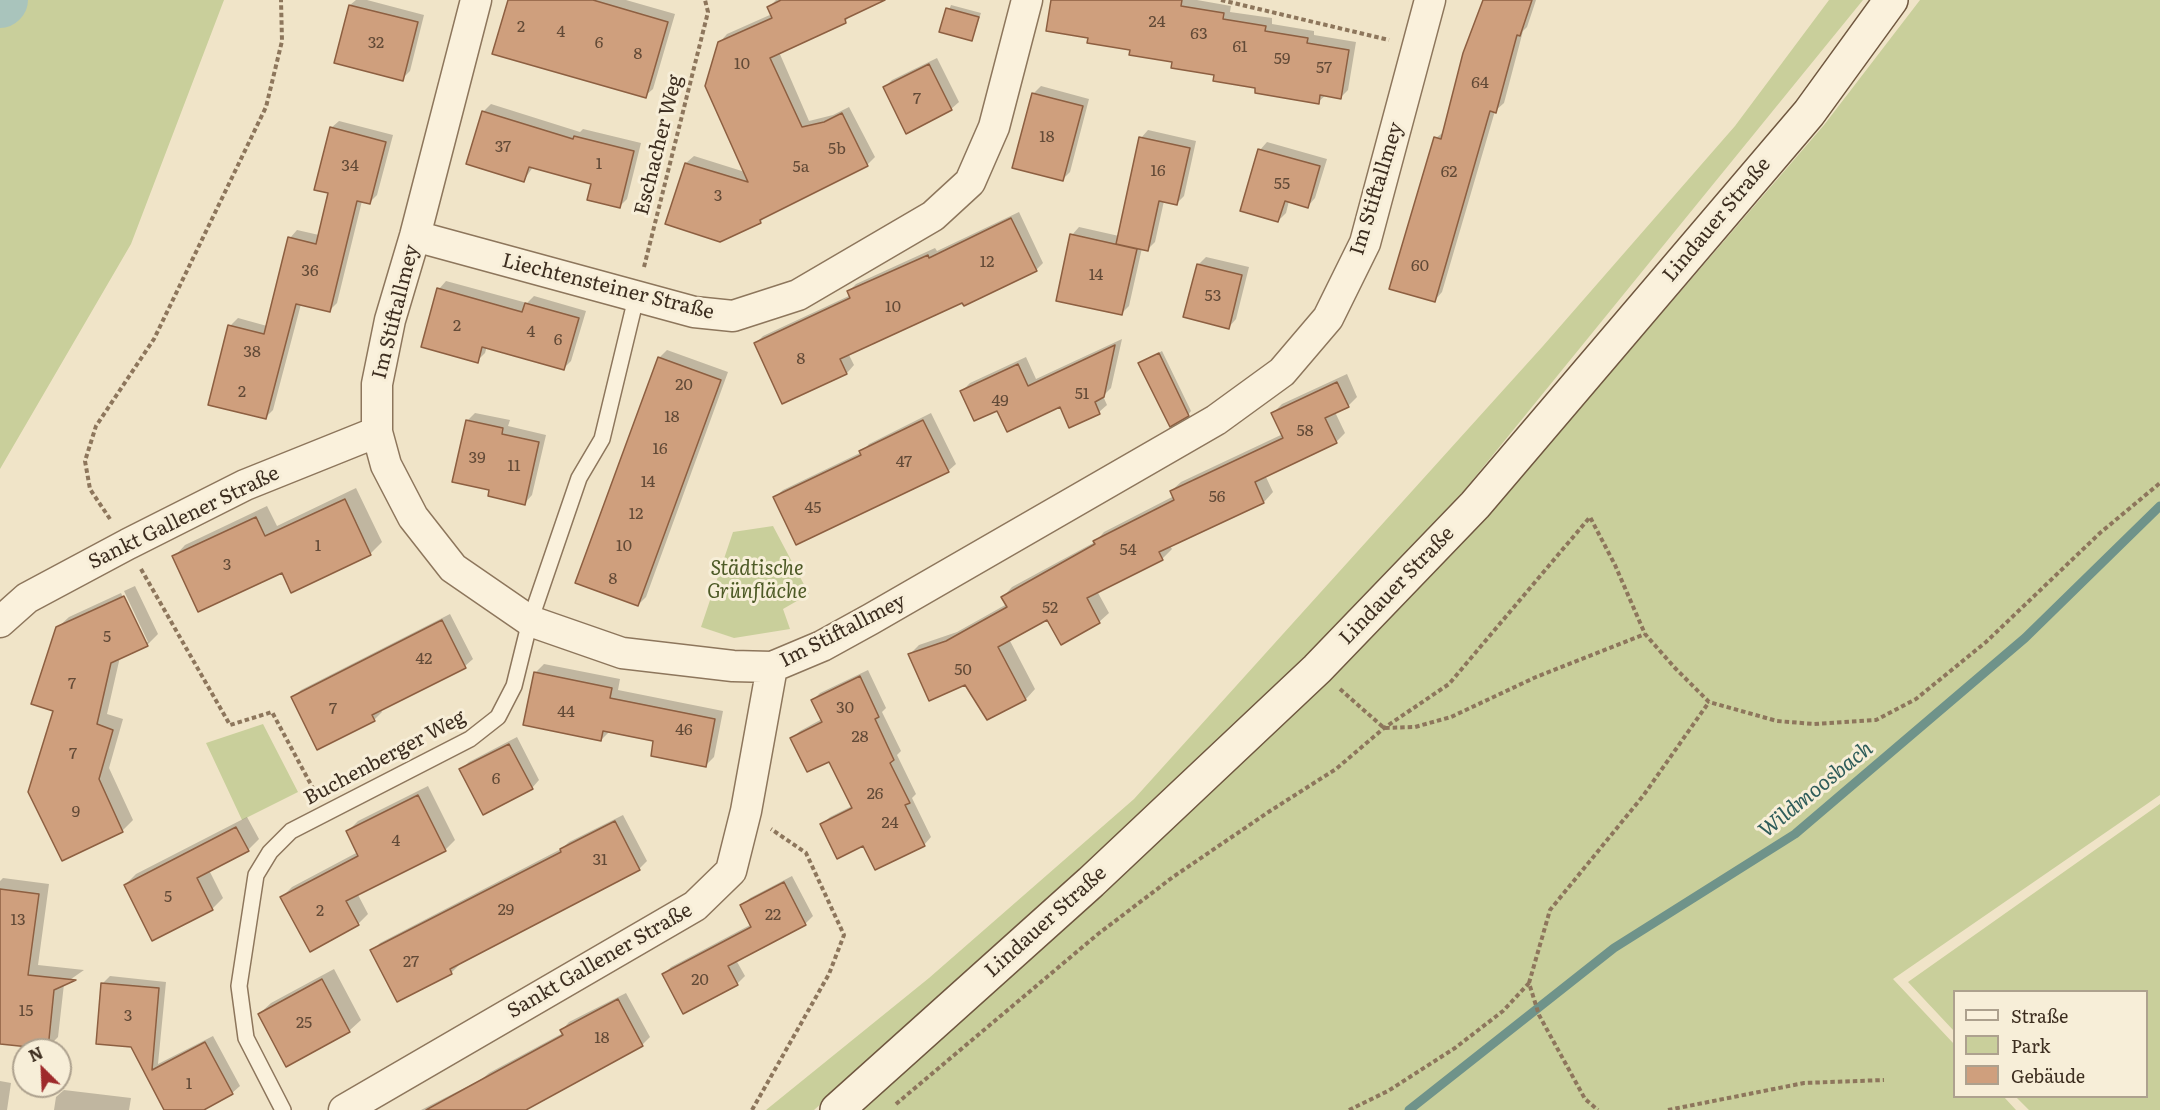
<!DOCTYPE html>
<html>
<head>
<meta charset="utf-8">
<style>
	body { margin:0 }
	#map { position:relative; width:2160px; height:1110px; overflow:hidden; background:#f0e4c8; font-family:Literata,serif }
	canvas { display:block }
	.legend { position:absolute; left:1953px; top:990px; width:195px; height:108px; box-sizing:border-box; background:#f7eed8; border:2px solid #ada18e; margin:0; padding:8px 10px; list-style:none; font-size:18px; color:#3d2e20 }
	.legend li { display:flex; align-items:center; gap:12px; height:30px }
	.legend b { width:30px; border:2px solid #ada18e }
	.north { position:absolute; left:12px; top:1038px; width:60px; height:60px; box-sizing:border-box; background:#f7eed8; border:2px solid #ada18e; border-radius:50%; rotate:336deg; font-size:16px; font-weight:700; line-height:24px; text-align:center; color:#3d2e20 }
	.north::after { content:''; display:block; margin:auto; width:21px; height:27px; background:#9e2a2b; clip-path:polygon(50% 0,100% 100%,50% 72%,0 100%) }
</style>
</head>
<body>
<div id="map">
<canvas width="2160" height="1110"></canvas>
<ul class="legend">
<li><b style="height:8px;background:#faf1dc"></b>Straße</li>
<li><b style="height:16px;background:#c9cf9b"></b>Park</li>
<li><b style="height:16px;background:#cf9f7d"></b>Gebäude</li>
</ul>
<div class="north">N</div>
</div>
<script>
const c = document.querySelector('canvas').getContext('2d');
c.lineJoin = 'round';
function fillPath(path, color) { c.fillStyle = color; c.fill(path, 'evenodd'); }
const shape = rows => new Path2D(rows.map(r => 'M' + r).join(''));
function trace(path, color, width, dash) { c.strokeStyle = color; c.lineWidth = width; c.lineCap = dash ? 'butt' : 'round'; c.setLineDash(dash || []); c.stroke(path); }
function write(font, color, halo, rows, align = 'center') {
  c.font = font + ' Literata,serif'; c.lineWidth = 6; c.setLineDash([]); c.textBaseline = 'middle'; c.strokeStyle = halo; c.fillStyle = color; for (const [text, x, y, turn = 0] of rows) {
    c.save(); c.translate(x, y); c.rotate((+turn || 0) * Math.PI / 180); c.textAlign = isNaN(turn) ? turn : align; if (halo) c.strokeText(text, 0, 0); c.fillText(text, 0, 0); c.restore();
  }
}
const green = shape([
	[0,0,224,0,131,244,0,469],
	[1829,0,1863,0,1462,493,1304,660,1083,872,814,1110,766,1110,929,978,1134,799,1543,346,1735,126],
	[1920,0,2160,0,2160,795,1893,979,1954,1044,1954,1096,2004,1097,2016,1110,858,1110,1487,516,1824,125],
	[773,526,809,594,783,609,790,629,734,638,701,627,733,532],
	[263,724,298,792,242,820,206,743],
	[2160,804,2160,1110,2029,1110,2016,1097,2146,1096,2146,992,1954,992,1954,1031,1908,982]
]);
const shadow = shape([
	[356,0,367,0,424,15,410,71,402,79,350,5],
	[509,0,626,0,675,14,653,89,645,96],
	[776,0,881,0,854,13,845,21,779,52,809,121,833,115,849,107,875,157,867,165,768,214,760,222,686,163,694,156,745,172,719,43,727,34,772,14,769,7],
	[1052,0,1197,0,1231,6,1230,12,1272,18,1272,24,1314,31,1314,35,1356,42,1348,90,1341,97,1326,95,1318,102,1090,36],
	[1483,0,1536,0,1527,27,1523,31,1504,103,1495,111,1442,292,1435,300,1436,138,1445,131],
	[951,5,981,13,972,40,941,31],
	[937,58,959,102,951,109,884,88,892,80],
	[1041,86,1089,99,1070,172,1062,180,1033,94],
	[491,104,580,132,583,129,641,143,627,199,619,207,593,183,533,167,524,180,483,112],
	[339,121,393,135,377,195,369,203,362,201,337,303,329,311,301,304,273,410,265,418,230,326,238,318,267,326,290,238,297,230,319,235,330,192,331,128],
	[1148,130,1196,141,1184,196,1177,203,1164,201,1155,242,1147,250,1142,248,1129,306,1121,314,1072,235,1079,227,1119,236,1141,138],
	[1267,142,1327,159,1315,198,1308,206,1289,201,1286,213,1278,221,1260,150],
	[1019,212,1043,263,1036,270,848,353,854,365,847,373,783,402,756,343,763,336,851,295,849,291,856,284,935,248,937,251],
	[1206,257,1249,267,1236,319,1229,327,1198,265],
	[446,281,527,303,534,296,586,311,571,361,563,369,487,346,485,353,477,361,439,289],
	[1122,339,1111,388,1103,396,1107,405,1099,412,1070,426,1061,405,998,409,962,391,970,383,1026,357,1036,379],
	[667,350,728,372,646,597,638,605,659,358],
	[1162,351,1191,411,1188,415,1140,364],
	[1347,374,1357,397,1348,406,1335,412,1345,433,1336,442,1265,475,1273,492,1264,502,1170,546,1172,549,1162,559,1097,591,1109,613,1099,622,1048,618,1009,639,1035,689,1026,699,988,718,965,683,909,655,919,645,957,632,1007,604,1003,597,1012,587,1095,542,1104,532,1174,496,1171,491,1181,482,1283,434,1273,413,1282,404],
	[475,413,510,420,508,426,546,435,532,495,525,503,491,489,467,421],
	[931,413,956,464,948,471,775,497,783,490,862,452,869,444],
	[356,488,382,542,370,554,283,571,174,557,185,545,267,506,277,526],
	[135,586,158,634,147,645,120,657,107,714,123,719,109,768,133,820,122,831,55,710,57,628,69,617,121,593,144,642,148,642,124,591],
	[450,614,473,659,465,666,381,710,382,712,374,720,293,698,301,690],
	[544,664,620,679,618,690,723,711,714,757,705,766,655,740,610,731,601,740,535,673],
	[868,670,886,708,882,712,901,751,897,755,916,794,912,798,931,837,924,845,864,844,822,824,830,817,852,806,830,760,792,738,800,731,822,719,813,700,820,693],
	[517,737,539,780,532,788,461,769,469,762],
	[428,786,455,840,445,850,357,893,368,914,358,924,282,897,292,887,358,852,348,831,358,821],
	[623,815,647,861,639,869,458,963,459,965,451,973,372,951,380,943,561,849,569,842],
	[247,817,259,839,248,850,209,870,223,898,213,908,153,939,125,885,136,874],
	[792,876,813,916,805,924,736,960,745,976,737,984,683,1012,663,975,671,967,752,924,742,906,750,898],
	[3,878,49,884,38,965,84,970,64,984,58,1037,47,1048,0,1043,0,881],
	[334,969,361,1020,349,1031,259,1014,271,1003],
	[110,976,166,982,158,1064,213,1036,240,1086,232,1093,201,1110,166,1110,103,983],
	[626,993,650,1037,642,1045,523,1110,421,1110,482,1079,489,1073,563,1033,562,1030,569,1022],
	[0,1081,11,1083,7,1110,0,1110],
	[64,1090,131,1098,129,1110,54,1110,56,1097]
]);
const stream = shape([
	[1409,1110,1614,948,1795,834,2025,638,2160,506]
]);
const river = shape([
	[0,1,1,0]
]);
const building = shape([
	[508,0,593,0,668,22,646,98,492,54,508,0],
	[781,0,885,0,845,19,846,23,770,58,802,127,824,122,842,113,868,166,760,220,761,223,720,242,665,224,685,163,748,182,705,86,718,42,772,18,767,7,781,0],
	[1051,0,1182,0,1181,6,1224,13,1223,19,1266,26,1265,31,1308,38,1307,43,1349,50,1341,99,1320,95,1319,104,1255,93,1255,88,1213,81,1214,75,1171,68,1172,62,1129,55,1130,50,1087,43,1088,38,1046,31,1051,0],
	[1483,0,1532,0,1520,36,1517,35,1496,113,1490,111,1435,302,1389,289,1434,137,1441,139,1463,53,1483,0],
	[349,5,418,22,403,81,334,63,349,5],
	[946,8,979,17,972,41,939,32,946,8],
	[929,64,952,110,906,134,883,87,929,64],
	[1032,93,1083,106,1063,181,1012,168,1032,93],
	[482,111,573,139,574,136,634,151,620,208,587,200,591,184,529,167,524,182,466,164,482,111],
	[330,127,386,142,370,204,357,201,330,312,296,304,266,419,208,405,228,325,264,334,288,237,316,244,328,193,314,190,330,127],
	[1139,137,1190,148,1177,205,1159,201,1148,251,1116,244,1139,137],
	[1258,149,1320,166,1308,208,1285,201,1278,222,1240,211,1258,149],
	[1011,218,1037,271,964,306,962,303,840,359,847,374,782,404,754,343,850,298,847,291,928,255,929,258,1011,218],
	[1070,234,1137,249,1122,315,1056,301,1070,234],
	[1197,264,1242,275,1229,329,1183,317,1197,264],
	[437,288,522,312,525,303,579,318,564,370,482,347,478,363,421,347,437,288],
	[1115,345,1104,397,1095,402,1100,414,1069,428,1060,407,1007,432,997,411,974,421,960,391,1018,364,1028,386,1115,345],
	[1159,353,1189,416,1170,427,1138,363,1159,353],
	[658,357,721,380,638,606,575,583,658,357],
	[1337,382,1349,407,1325,418,1337,443,1255,482,1264,503,1159,552,1163,560,1087,598,1100,623,1061,645,1047,620,998,647,1026,700,987,720,965,685,929,701,908,654,946,641,1007,607,1001,597,1095,544,1093,541,1174,500,1170,491,1283,438,1271,413,1337,382],
	[466,420,503,428,502,434,539,442,525,505,488,496,489,490,452,482,466,420],
	[923,420,949,472,796,545,773,497,861,455,859,451,923,420],
	[345,499,371,555,291,593,282,573,198,612,172,556,256,517,265,536,345,499],
	[124,596,148,646,111,663,97,724,113,730,99,779,123,832,62,861,28,792,53,711,31,704,56,627,124,596],
	[442,620,466,668,372,715,375,721,317,750,291,697,442,620],
	[534,672,612,688,610,698,715,719,706,767,651,756,653,741,603,731,601,741,523,725,534,672],
	[860,676,879,717,875,719,894,760,890,763,910,803,905,805,925,846,875,870,863,846,837,859,820,824,852,808,829,762,807,772,790,738,822,722,811,700,860,676],
	[509,744,533,789,483,815,459,769,509,744],
	[418,795,446,851,346,901,359,925,310,952,280,897,358,856,346,831,418,795],
	[615,821,640,870,450,969,452,974,397,1002,370,950,561,852,560,849,615,821],
	[236,827,249,851,197,878,213,910,152,941,124,885,236,827],
	[784,882,806,925,728,966,738,985,683,1014,662,974,751,927,740,905,784,882],
	[0,889,39,894,28,975,76,980,54,990,48,1049,0,1044,0,889],
	[322,979,350,1032,286,1067,258,1014,322,979],
	[101,983,159,988,152,1070,205,1042,233,1094,204,1110,164,1110,131,1047,96,1044,101,983],
	[618,999,643,1046,526,1110,426,1110,563,1035,560,1030,618,999]
]);
const path = shape([
	[1221,0,1389,40],
	[644,267,708,12,705,0],
	[110,519,90,489,85,461,96,426,154,339,266,107,282,41,281,0],
	[141,569,230,725,272,712,316,794],
	[1340,689,1384,728,1415,727,1451,717,1536,677,1645,634],
	[1529,983,1550,910,1643,796,1709,702],
	[896,1104,1098,934,1173,877,1270,811,1336,769,1384,728,1449,684,1590,517,1615,565,1645,634,1675,668,1709,702,1777,721,1814,724,1876,720,1916,699,1986,642,2100,533,2160,483],
	[752,1110,829,974,844,935,806,853,771,829],
	[1349,1110,1388,1091,1455,1048,1503,1011,1529,983,1539,1015,1585,1099,1598,1110],
	[1668,1110,1804,1083,1884,1080]
]);
const lane = shape([
	[283,1110,246,1038,239,986,256,875,270,852,291,831,470,739,498,717,514,686,530,621,579,478,602,439,636,298]
]);
const street = shape([
	[476,0,415,236,390,320,377,384,377,432,386,465,413,517,453,568,530,621,622,653,733,666,772,667,822,646,871,619,1216,420,1282,372,1328,318,1365,243,1430,0],
	[415,236,694,312,733,316,798,295,933,216,970,182,994,127,1027,0],
	[0,622,27,598,128,544,245,485,377,432],
	[344,1110,695,906,731,871,746,811,772,667]
]);
const secondary = shape([
	[837,1110,1091,882,1317,669,1475,505,1809,113,1891,0]
]);
const numberNames = [
	["24",1157,22],
	["2",521,27],
	["4",561,32],
	["63",1199,34],
	["32",376,43],
	["6",599,43],
	["61",1240,47],
	["8",638,54],
	["59",1282,59],
	["10",742,64],
	["57",1324,68],
	["64",1480,83],
	["7",917,99],
	["18",1047,137],
	["37",503,147],
	["5b",837,149],
	["1",599,164],
	["34",350,166],
	["5a",801,167],
	["16",1158,171],
	["62",1449,172],
	["55",1282,184],
	["3",718,196],
	["12",987,262],
	["60",1420,266],
	["36",310,271],
	["14",1096,275],
	["53",1213,296],
	["10",893,307],
	["2",457,326],
	["4",531,332],
	["6",558,340],
	["38",252,352],
	["8",801,359],
	["20",684,385],
	["2",242,392],
	["51",1082,394],
	["49",1000,401],
	["18",672,417],
	["58",1305,431],
	["16",660,449],
	["39",477,458],
	["47",904,462],
	["11",514,466],
	["14",648,482],
	["56",1217,497],
	["45",813,508],
	["12",636,514],
	["1",318,546],
	["10",624,546],
	["54",1128,550],
	["3",227,565],
	["8",613,579],
	["52",1050,608],
	["5",107,637],
	["42",424,659],
	["50",963,670],
	["7",72,684],
	["30",845,708],
	["7",333,709],
	["44",566,712],
	["46",684,730],
	["28",860,737],
	["7",73,754],
	["6",496,779],
	["26",875,794],
	["9",76,812],
	["24",890,823],
	["4",396,841],
	["31",600,860],
	["5",168,897],
	["29",506,910],
	["2",320,911],
	["22",773,915],
	["13",18,920],
	["27",411,962],
	["20",700,980],
	["15",26,1011],
	["3",128,1016],
	["25",304,1023],
	["18",602,1038],
	["1",189,1084]
];
const streetNames = [
	["Eschacher Weg",659,145,-76],
	["Im Stiftallmey",1377,189,-73],
	["Lindauer Straße",1717,220,-50],
	["Liechtensteiner Straße",608,287,14],
	["Im Stiftallmey",396,312,-76],
	["Sankt Gallener Straße",184,518,-26],
	["Lindauer Straße",1397,586,-46],
	["Im Stiftallmey",843,631,-27],
	["Buchenberger Weg",385,758,-28],
	["Lindauer Straße",1046,922,-42],
	["Sankt Gallener Straße",600,961,-30]
];
const parkNames = [
	["Städtische",757,569],
	["Grünfläche",757,592]
];
const waterNames = [
	["Wildmoosbach",1816,790,-39]
];
fillPath(green, '#c9cf9b');
fillPath(shadow, '#0003');
trace(stream, '#6f938a', 9);
trace(river, '#a9c4bc', 54);
fillPath(building, '#cf9f7d');
trace(building, '#8d5f41', 1.5);
trace(lane, '#8d765c', 18);
trace(street, '#8d765c', 33);
trace(secondary, '#6f573f', 36);
trace(path, '#8d765c', 4, [4.5, 3]);
trace(lane, '#faf1dc', 15);
trace(street, '#faf1dc', 30);
trace(secondary, '#faf1dc', 33);
write('16px', '#624a37', null, numberNames);
write('20px', '#3d2e20', '#f7eed8', streetNames);
write('italic 20px', '#4d5a26', '#f7eed8', parkNames);
write('italic 21px', '#2f5d5a', '#f7eed8', waterNames);
</script>
</body>
</html>
